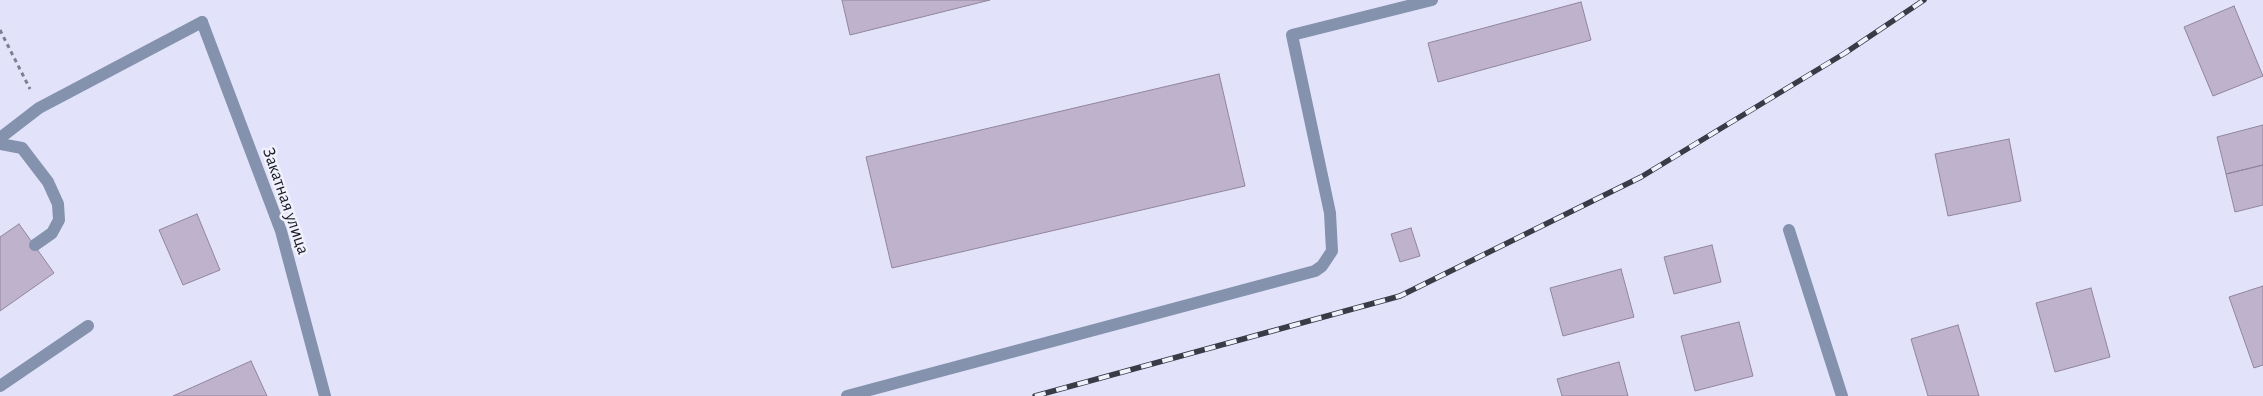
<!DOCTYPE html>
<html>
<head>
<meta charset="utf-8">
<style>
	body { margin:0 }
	canvas { display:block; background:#e2e3fa }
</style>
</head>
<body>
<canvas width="2263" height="396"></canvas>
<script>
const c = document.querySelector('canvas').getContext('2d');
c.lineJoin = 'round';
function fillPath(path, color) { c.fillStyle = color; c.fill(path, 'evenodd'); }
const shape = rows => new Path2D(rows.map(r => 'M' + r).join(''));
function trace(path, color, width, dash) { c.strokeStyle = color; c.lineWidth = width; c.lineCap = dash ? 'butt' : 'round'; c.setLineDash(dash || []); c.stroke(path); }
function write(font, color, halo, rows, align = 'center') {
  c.font = font + ' "Alegreya Sans",sans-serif'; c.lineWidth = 5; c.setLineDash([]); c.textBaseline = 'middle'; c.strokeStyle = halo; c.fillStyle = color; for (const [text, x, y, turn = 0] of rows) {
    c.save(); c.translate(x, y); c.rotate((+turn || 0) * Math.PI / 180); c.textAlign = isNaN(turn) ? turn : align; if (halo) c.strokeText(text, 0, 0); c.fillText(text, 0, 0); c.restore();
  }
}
const building = shape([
	[842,0,990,0,850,35,842,0],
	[1581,2,1591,40,1438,82,1428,43,1581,2],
	[2234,6,2263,76,2213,96,2184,27,2234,6],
	[1219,74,1245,186,892,268,866,157,1219,74],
	[2263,125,2263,165,2226,174,2217,137,2263,125],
	[2009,139,2021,201,1948,216,1935,154,2009,139],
	[2263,165,2263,205,2235,212,2226,174,2263,165],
	[197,214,220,270,183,285,159,230,197,214],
	[19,224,54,273,0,311,0,237,19,224],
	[1411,228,1420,256,1400,262,1391,234,1411,228],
	[1712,245,1721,282,1674,294,1664,257,1712,245],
	[1621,269,1634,317,1563,336,1550,288,1621,269],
	[2263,286,2263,365,2254,368,2229,297,2263,286],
	[2091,288,2110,357,2055,372,2036,303,2091,288],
	[1739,322,1753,376,1695,391,1681,336,1739,322],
	[1958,325,1979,396,1928,396,1911,339,1958,325],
	[251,361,267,396,173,396,251,361],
	[1619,362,1628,396,1562,396,1557,379,1619,362]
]);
const path = shape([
	[0,30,30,89]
]);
const service = shape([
	[0,138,39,108,202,22],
	[0,144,22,148,48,182,58,204,59,220,52,233,35,245],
	[0,386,88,326],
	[847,396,1315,271,1322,266,1332,251,1330,213,1292,35,1432,0]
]);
const minor = shape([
	[202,22,281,231,325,396],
	[1789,230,1842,396]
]);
const rail = shape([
	[1035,396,1400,296,1641,177,1845,53,1924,0]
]);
const streetNames = [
	["Закатная улица",286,201,71]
];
fillPath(building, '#bfb2cd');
trace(building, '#91859e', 1);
trace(path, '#7d7e8e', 3, [4, 4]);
trace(service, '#8492ad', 12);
trace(minor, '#8492ad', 12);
trace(rail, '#3b3b47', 5.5);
trace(rail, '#f1f1fd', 4, [11]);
write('18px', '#1c1c26', '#f1f1fd', streetNames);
</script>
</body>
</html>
